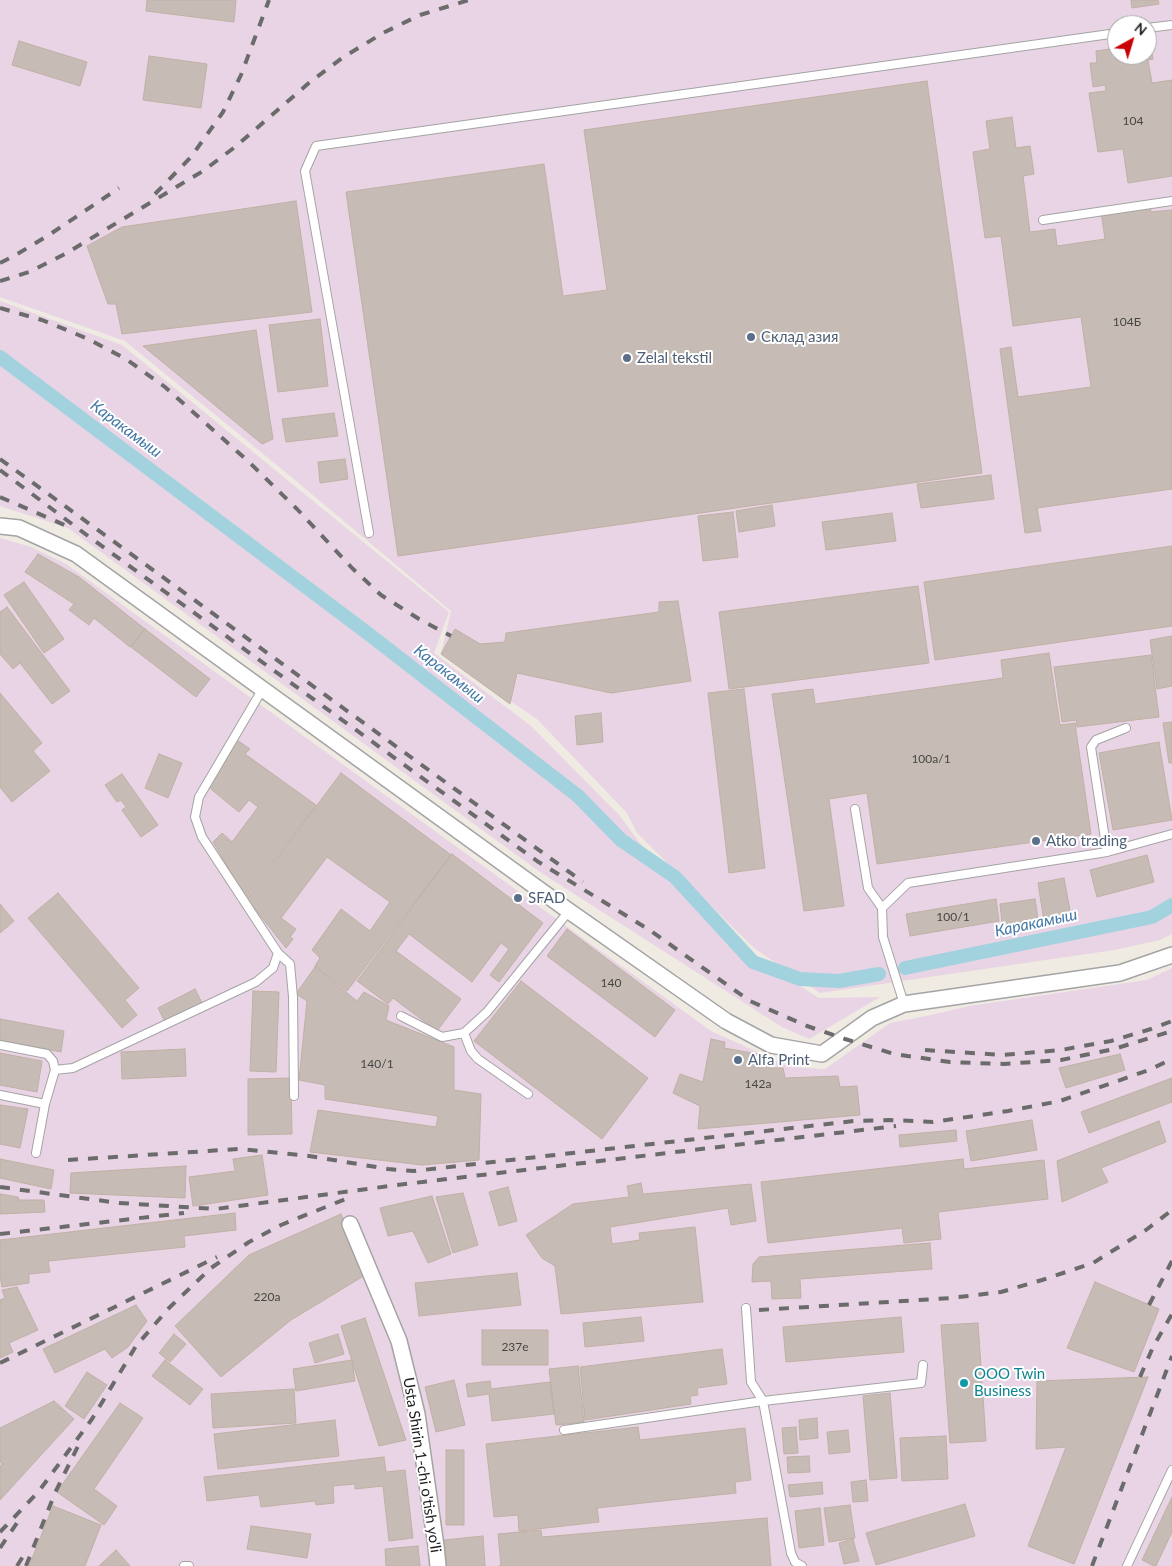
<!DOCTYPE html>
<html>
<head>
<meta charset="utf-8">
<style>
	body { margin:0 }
	#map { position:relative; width:1172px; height:1566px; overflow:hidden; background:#efeae2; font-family:Lato,sans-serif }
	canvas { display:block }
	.north { position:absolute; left:1107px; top:15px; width:50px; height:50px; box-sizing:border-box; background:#fff; border:1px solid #a5a5a5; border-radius:50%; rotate:39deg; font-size:14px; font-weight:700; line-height:20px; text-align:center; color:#1d1d1d }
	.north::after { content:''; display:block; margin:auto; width:18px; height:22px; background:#ca0005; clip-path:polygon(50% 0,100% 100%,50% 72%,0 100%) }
</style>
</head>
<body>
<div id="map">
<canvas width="1172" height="1566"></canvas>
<div class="north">N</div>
</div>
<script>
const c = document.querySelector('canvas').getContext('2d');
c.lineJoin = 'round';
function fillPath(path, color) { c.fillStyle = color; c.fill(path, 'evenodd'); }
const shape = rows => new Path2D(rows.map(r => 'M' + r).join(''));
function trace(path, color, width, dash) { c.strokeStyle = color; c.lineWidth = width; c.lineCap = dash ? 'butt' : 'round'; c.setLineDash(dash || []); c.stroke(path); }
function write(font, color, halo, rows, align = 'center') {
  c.font = font + ' Lato,sans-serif'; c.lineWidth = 4; c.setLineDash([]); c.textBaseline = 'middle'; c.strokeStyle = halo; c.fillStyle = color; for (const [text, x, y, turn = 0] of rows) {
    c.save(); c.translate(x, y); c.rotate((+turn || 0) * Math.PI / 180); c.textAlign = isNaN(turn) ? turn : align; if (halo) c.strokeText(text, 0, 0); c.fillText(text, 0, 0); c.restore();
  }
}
const industrial = shape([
	[0,0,1172,0,1172,934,1160,940,1114,950,820,993,754,948,637,833,627,813,537,719,441,654,451,611,289,475,125,341,0,297],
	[1117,25,1147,25,1147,55,1117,55],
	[0,301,122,345,449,612,434,653,531,726,620,816,639,842,754,957,819,998,880,997,809,1039,782,1027,540,872,68,528,0,506],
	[0,538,31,547,66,564,711,1031,790,1067,825,1069,890,1023,931,1015,969,1006,1147,980,1172,968,1172,1566,0,1566]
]);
const canal = shape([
	[0,357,366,632,578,796,621,840,675,877,753,962,800,979,839,981,879,974],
	[905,968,1152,917,1172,905]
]);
const building = shape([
	[147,0,236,0,234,22,146,11,147,0],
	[1131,0,1158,0,1159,4,1132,8,1131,0],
	[19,41,87,62,80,86,12,65,19,41],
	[1147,43,1150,43,1153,59,1148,60,1152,83,1172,80,1172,176,1128,183,1123,149,1098,152,1089,93,1106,91,1105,85,1093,87,1090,63,1097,63,1096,51,1117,48,1117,55,1147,55,1147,43],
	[149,56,207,64,201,108,143,100,149,56],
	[927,81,982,473,398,556,346,192,544,164,563,296,607,290,584,130,927,81],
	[1012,117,1016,148,1030,146,1034,174,1023,176,1030,232,1055,229,1057,246,1105,239,1101,212,1150,206,1151,212,1172,210,1172,489,1037,508,1041,531,1025,533,1000,349,1011,347,1018,397,1091,387,1081,317,1013,326,1001,236,985,238,973,152,990,149,986,121,1012,117],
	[296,201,312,312,122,334,116,304,108,304,87,246,122,227,296,201],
	[320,319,328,386,278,392,269,325,320,319],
	[256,330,273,439,262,444,143,346,256,330],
	[334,413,338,436,286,442,282,419,334,413],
	[345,459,348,479,320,483,318,462,345,459],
	[991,475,994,499,921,508,917,484,991,475],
	[772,505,775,526,739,532,736,511,772,505],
	[733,512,738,557,703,561,698,516,733,512],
	[892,513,896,541,826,550,822,522,892,513],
	[1172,546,1172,626,935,660,924,582,1172,546],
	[38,554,79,577,145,629,130,647,94,618,89,625,69,610,74,604,25,572,38,554],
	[24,582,64,639,44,653,4,595,24,582],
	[918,586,929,663,729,689,719,612,918,586],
	[678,601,691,681,611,693,517,673,510,704,441,654,455,629,480,644,505,642,506,633,659,612,659,602,678,601],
	[7,607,70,691,52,704,20,663,13,669,0,654,0,612,7,607],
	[145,629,210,679,196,697,131,647,145,629],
	[1172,636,1172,686,1157,689,1150,640,1172,636],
	[1049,653,1060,725,1075,723,1091,834,877,864,867,793,829,799,844,906,804,911,772,694,813,689,815,704,1003,678,1001,660,1049,653],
	[1151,655,1159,717,1077,727,1076,720,1062,722,1054,667,1151,655],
	[744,689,765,868,729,873,708,693,744,689],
	[0,693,42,743,33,751,50,771,12,802,0,787,0,693],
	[601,713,603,742,577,745,575,716,601,713],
	[1172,722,1172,763,1169,763,1163,723,1172,722],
	[237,740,250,749,245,754,316,805,246,898,213,842,222,833,232,842,258,807,249,800,239,812,212,790,208,784,237,740],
	[1159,742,1172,820,1113,830,1099,753,1159,742],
	[159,754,182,763,168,798,145,788,159,754],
	[341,773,451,855,347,991,315,966,320,958,312,950,341,909,370,931,390,902,327,857,281,918,296,929,290,937,293,939,286,948,247,899,341,773],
	[122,774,158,825,141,837,122,810,126,807,121,800,117,802,105,785,122,774],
	[452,854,543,923,499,982,490,975,509,949,501,943,472,982,409,934,396,951,461,999,437,1031,393,998,388,1004,357,981,452,854],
	[1147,855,1154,882,1097,897,1090,870,1147,855],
	[1064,878,1071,916,1044,921,1038,883,1064,878],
	[58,893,139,988,125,1000,137,1015,122,1028,28,918,58,893],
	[996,899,999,921,910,936,906,914,996,899],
	[1035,899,1039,925,1003,930,1000,904,1035,899],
	[0,904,14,921,0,933,0,904],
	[567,929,675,1010,655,1037,547,956,567,929],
	[315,967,357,1001,364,992,389,1006,386,1020,454,1047,454,1090,481,1094,479,1160,422,1165,310,1152,318,1110,436,1127,438,1116,325,1099,325,1085,299,1080,307,1001,296,994,315,967],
	[521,981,648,1078,602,1139,474,1041,521,981],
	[195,989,202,1003,165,1022,158,1008,195,989],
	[253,991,279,992,276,1072,250,1071,253,991],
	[0,1019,64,1031,61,1052,0,1040,0,1019],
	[711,1039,725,1042,724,1048,758,1054,757,1061,770,1062,769,1068,783,1068,785,1078,838,1076,840,1087,857,1086,860,1115,698,1129,700,1106,673,1093,680,1074,703,1082,711,1039],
	[185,1049,186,1076,122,1079,121,1052,185,1049],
	[0,1053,42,1061,37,1092,0,1085,0,1053],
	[1120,1054,1125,1070,1066,1088,1059,1068,1120,1054],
	[291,1078,292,1134,248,1135,248,1079,291,1078],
	[1172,1078,1172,1102,1089,1133,1081,1112,1172,1078],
	[0,1105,28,1109,20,1148,0,1144,0,1105],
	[1032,1120,1037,1150,971,1161,966,1131,1032,1120],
	[1159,1121,1166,1142,1101,1168,1108,1182,1062,1202,1057,1161,1159,1121],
	[956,1130,957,1141,900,1147,899,1135,956,1130],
	[262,1155,268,1195,193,1206,189,1177,235,1171,233,1159,262,1155],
	[0,1159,54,1170,51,1189,0,1178,0,1159],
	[963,1159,964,1169,1044,1160,1048,1199,938,1212,941,1239,904,1243,902,1228,768,1243,761,1182,963,1159],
	[186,1166,185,1198,70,1193,71,1173,186,1166],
	[641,1183,643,1194,751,1184,756,1221,731,1225,728,1208,610,1227,612,1244,640,1240,639,1233,695,1227,703,1302,561,1314,555,1266,542,1258,526,1235,573,1204,629,1197,627,1186,641,1183],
	[508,1187,517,1221,499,1226,489,1192,508,1187],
	[463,1193,478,1245,453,1253,436,1197,463,1193],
	[0,1194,18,1197,19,1200,44,1200,45,1212,0,1214,0,1194],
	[432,1196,451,1254,428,1263,413,1231,388,1236,380,1208,432,1196],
	[235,1213,236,1230,184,1236,185,1247,48,1261,50,1272,29,1274,29,1283,2,1287,0,1277,0,1240,235,1213],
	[341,1214,367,1274,291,1320,221,1377,175,1326,249,1255,341,1214],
	[930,1243,932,1269,800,1279,801,1298,772,1299,771,1281,752,1282,753,1264,759,1257,930,1243],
	[517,1273,521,1305,419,1316,415,1283,517,1273],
	[1095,1282,1159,1309,1134,1372,1067,1348,1095,1282],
	[17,1287,38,1330,9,1343,13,1352,0,1358,0,1300,5,1298,2,1290,17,1287],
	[136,1305,147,1321,128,1347,112,1358,105,1349,55,1373,43,1349,136,1305],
	[641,1317,644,1341,585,1347,583,1323,641,1317],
	[901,1317,904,1352,786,1362,783,1327,901,1317],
	[365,1318,406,1440,379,1446,341,1326,365,1318],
	[978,1323,986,1441,950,1443,941,1325,978,1323],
	[482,1330,548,1330,548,1365,482,1365,482,1330],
	[174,1334,186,1344,170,1362,159,1353,174,1334],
	[338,1334,344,1354,315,1363,309,1343,338,1334],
	[722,1349,727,1384,697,1388,698,1395,690,1396,691,1404,585,1420,580,1367,722,1349],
	[165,1360,203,1389,190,1405,152,1376,165,1360],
	[352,1360,355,1381,296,1391,293,1369,352,1360],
	[578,1366,584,1422,556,1425,549,1369,578,1366],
	[87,1372,107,1385,84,1419,65,1406,87,1372],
	[1148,1377,1074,1564,1028,1546,1066,1447,1036,1449,1037,1381,1148,1377],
	[454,1380,465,1425,436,1432,425,1387,454,1380],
	[490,1381,491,1389,550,1382,554,1414,492,1421,489,1394,468,1397,466,1384,490,1381],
	[294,1389,296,1423,213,1428,211,1394,294,1389],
	[890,1393,897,1478,870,1480,863,1396,890,1393],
	[54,1401,74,1419,0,1500,0,1466,2,1464,0,1462,0,1428,54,1401],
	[120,1403,143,1418,94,1489,117,1506,104,1525,57,1492,120,1403],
	[817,1418,818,1438,800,1440,799,1420,817,1418],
	[335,1420,339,1456,218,1469,214,1434,335,1420],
	[638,1427,640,1440,745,1428,751,1480,735,1482,736,1493,597,1508,599,1522,519,1531,518,1515,494,1517,486,1444,638,1427],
	[796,1427,798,1453,784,1454,782,1428,796,1427],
	[848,1430,850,1452,829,1454,827,1432,848,1430],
	[946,1436,948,1479,902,1481,900,1438,946,1436],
	[446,1450,464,1450,464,1525,446,1525,446,1450],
	[809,1456,810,1472,788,1473,787,1457,809,1456],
	[384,1457,386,1472,405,1470,413,1538,389,1541,383,1486,355,1489,355,1484,333,1486,334,1503,316,1505,315,1501,261,1507,259,1495,207,1501,204,1477,384,1457],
	[866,1480,868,1501,853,1502,851,1482,866,1480],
	[822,1482,823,1494,790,1497,788,1485,822,1482],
	[1172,1497,1172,1532,1156,1566,1154,1566,1142,1560,1172,1497],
	[965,1504,975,1536,876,1565,866,1533,965,1504],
	[850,1505,855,1538,829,1542,824,1508,850,1505],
	[53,1506,101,1525,85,1566,29,1566,53,1506],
	[820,1508,824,1545,799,1548,795,1511,820,1508],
	[767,1518,771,1566,499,1566,501,1566,498,1534,541,1530,542,1537,767,1518],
	[251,1526,311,1534,307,1558,247,1549,251,1526],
	[483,1536,485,1566,447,1566,444,1540,483,1536],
	[853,1539,859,1561,844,1564,839,1543,853,1539],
	[418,1546,420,1566,386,1566,385,1549,418,1546],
	[116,1550,130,1566,99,1566,116,1550]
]);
const service = shape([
	[1147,28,1172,25],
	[1043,220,1172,201],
	[369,533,305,171,316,146,1117,33],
	[855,809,868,888,882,908],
	[1107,852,1091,747,1096,740,1126,728],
	[278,953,290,964,293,997,294,1096],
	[904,1004,883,937,882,908,908,883,1107,852,1172,834],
	[401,1016,442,1037,464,1033,487,1012,569,911],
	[464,1033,471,1051,478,1059,528,1094],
	[0,1045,47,1054,53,1061,55,1070],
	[0,1095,45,1104],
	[36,1153,45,1104,55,1070,73,1068,256,982,273,968,278,953,202,837,195,817,199,797,262,690],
	[746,1308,751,1382,763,1401,791,1553,795,1562,802,1566],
	[564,1430,763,1401,921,1383,923,1365],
	[184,1566,189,1566],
	[1127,1566,1172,1470]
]);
const minor = shape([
	[0,526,19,528,76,554,569,911,726,1021,771,1045,822,1054,872,1018,904,1004,1120,973,1172,955],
	[350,1224,399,1341,417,1414,436,1546,438,1566]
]);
const rail = shape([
	[155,194,191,157,223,112,241,75,269,0],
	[0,263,14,256,49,235,119,188],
	[0,281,29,272,65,254,203,171,235,147,310,82,342,58,383,33,420,15,469,0],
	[0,308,42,320,86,338,126,359,165,387,249,462,297,509,352,568,381,595,419,619,451,636],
	[0,459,583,882],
	[0,470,88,536,537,861,648,929,750,1001,807,1026,845,1039,894,1054,950,1062,1004,1064,1061,1060,1114,1049,1172,1031],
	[0,497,67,526],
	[925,1050,1003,1055,1061,1050,1111,1041,1151,1029,1172,1021],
	[68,1160,239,1149,309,1156,388,1169,414,1171,854,1121,890,1120,933,1122,1008,1111,1060,1101,1149,1070,1172,1059],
	[0,1187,119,1203,216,1209,397,1185,896,1126],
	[0,1234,184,1213],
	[1149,1305,1172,1261],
	[759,1310,951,1298,1001,1292,1042,1280,1093,1263,1146,1230,1172,1210],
	[0,1363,217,1257],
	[1140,1377,1153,1347,1172,1314],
	[0,1532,39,1491,92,1419,136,1346,169,1308,211,1268,249,1242,281,1225,353,1196],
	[0,1548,19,1520],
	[17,1566,27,1550],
	[26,1566,55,1493,78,1446],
	[1092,1566,1172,1356]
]);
const markers = [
	[751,337,5,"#5c6f8a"],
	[627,358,5,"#5c6f8a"],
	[1036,841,5,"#5c6f8a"],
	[518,898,5,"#5c6f8a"],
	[738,1060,5,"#5c6f8a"],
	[964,1383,5,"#0f9aa8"]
];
const numberNames = [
	["104",1133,121],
	["104Б",1127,322],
	["100a/1",931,759],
	["100/1",953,917],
	["140",611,983],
	["140/1",377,1064],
	["142a",758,1084],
	["220a",267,1297],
	["237e",515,1347]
];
const serviceNames = [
	["Склад азия",761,337],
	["Zelal tekstil",637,358],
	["Atko trading",1046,841],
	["SFAD",528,898],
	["Alfa Print",748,1060]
];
const cultureNames = [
	["ООО Twin",974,1374],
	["Business",974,1391]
];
const streetNames = [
	["Usta Shirin 1-chi o'tish yo'li",422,1465,81]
];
const waterNames = [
	["Каракамыш",126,429,37],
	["Каракамыш",449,674,38],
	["Каракамыш",1036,923,-12]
];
fillPath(industrial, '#e8d4e5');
trace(canal, '#a1d2de', 14);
fillPath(building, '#c6bcb5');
trace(building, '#c1b0a4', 1);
trace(service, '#a4a4a4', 10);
trace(minor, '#a4a4a4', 18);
trace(service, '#fff', 8);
trace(minor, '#fff', 15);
trace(rail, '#6b6b6b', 4, [10, 10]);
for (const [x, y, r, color] of markers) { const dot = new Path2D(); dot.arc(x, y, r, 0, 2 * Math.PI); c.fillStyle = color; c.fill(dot); trace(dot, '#fff', 2); }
write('12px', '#474543', null, numberNames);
write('15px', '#4e5e75', '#fff', serviceNames, 'left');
write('15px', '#0d838f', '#fff', cultureNames, 'left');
write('15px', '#1d1d1d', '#fff', streetNames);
write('italic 16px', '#4479a7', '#fff', waterNames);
</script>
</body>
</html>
